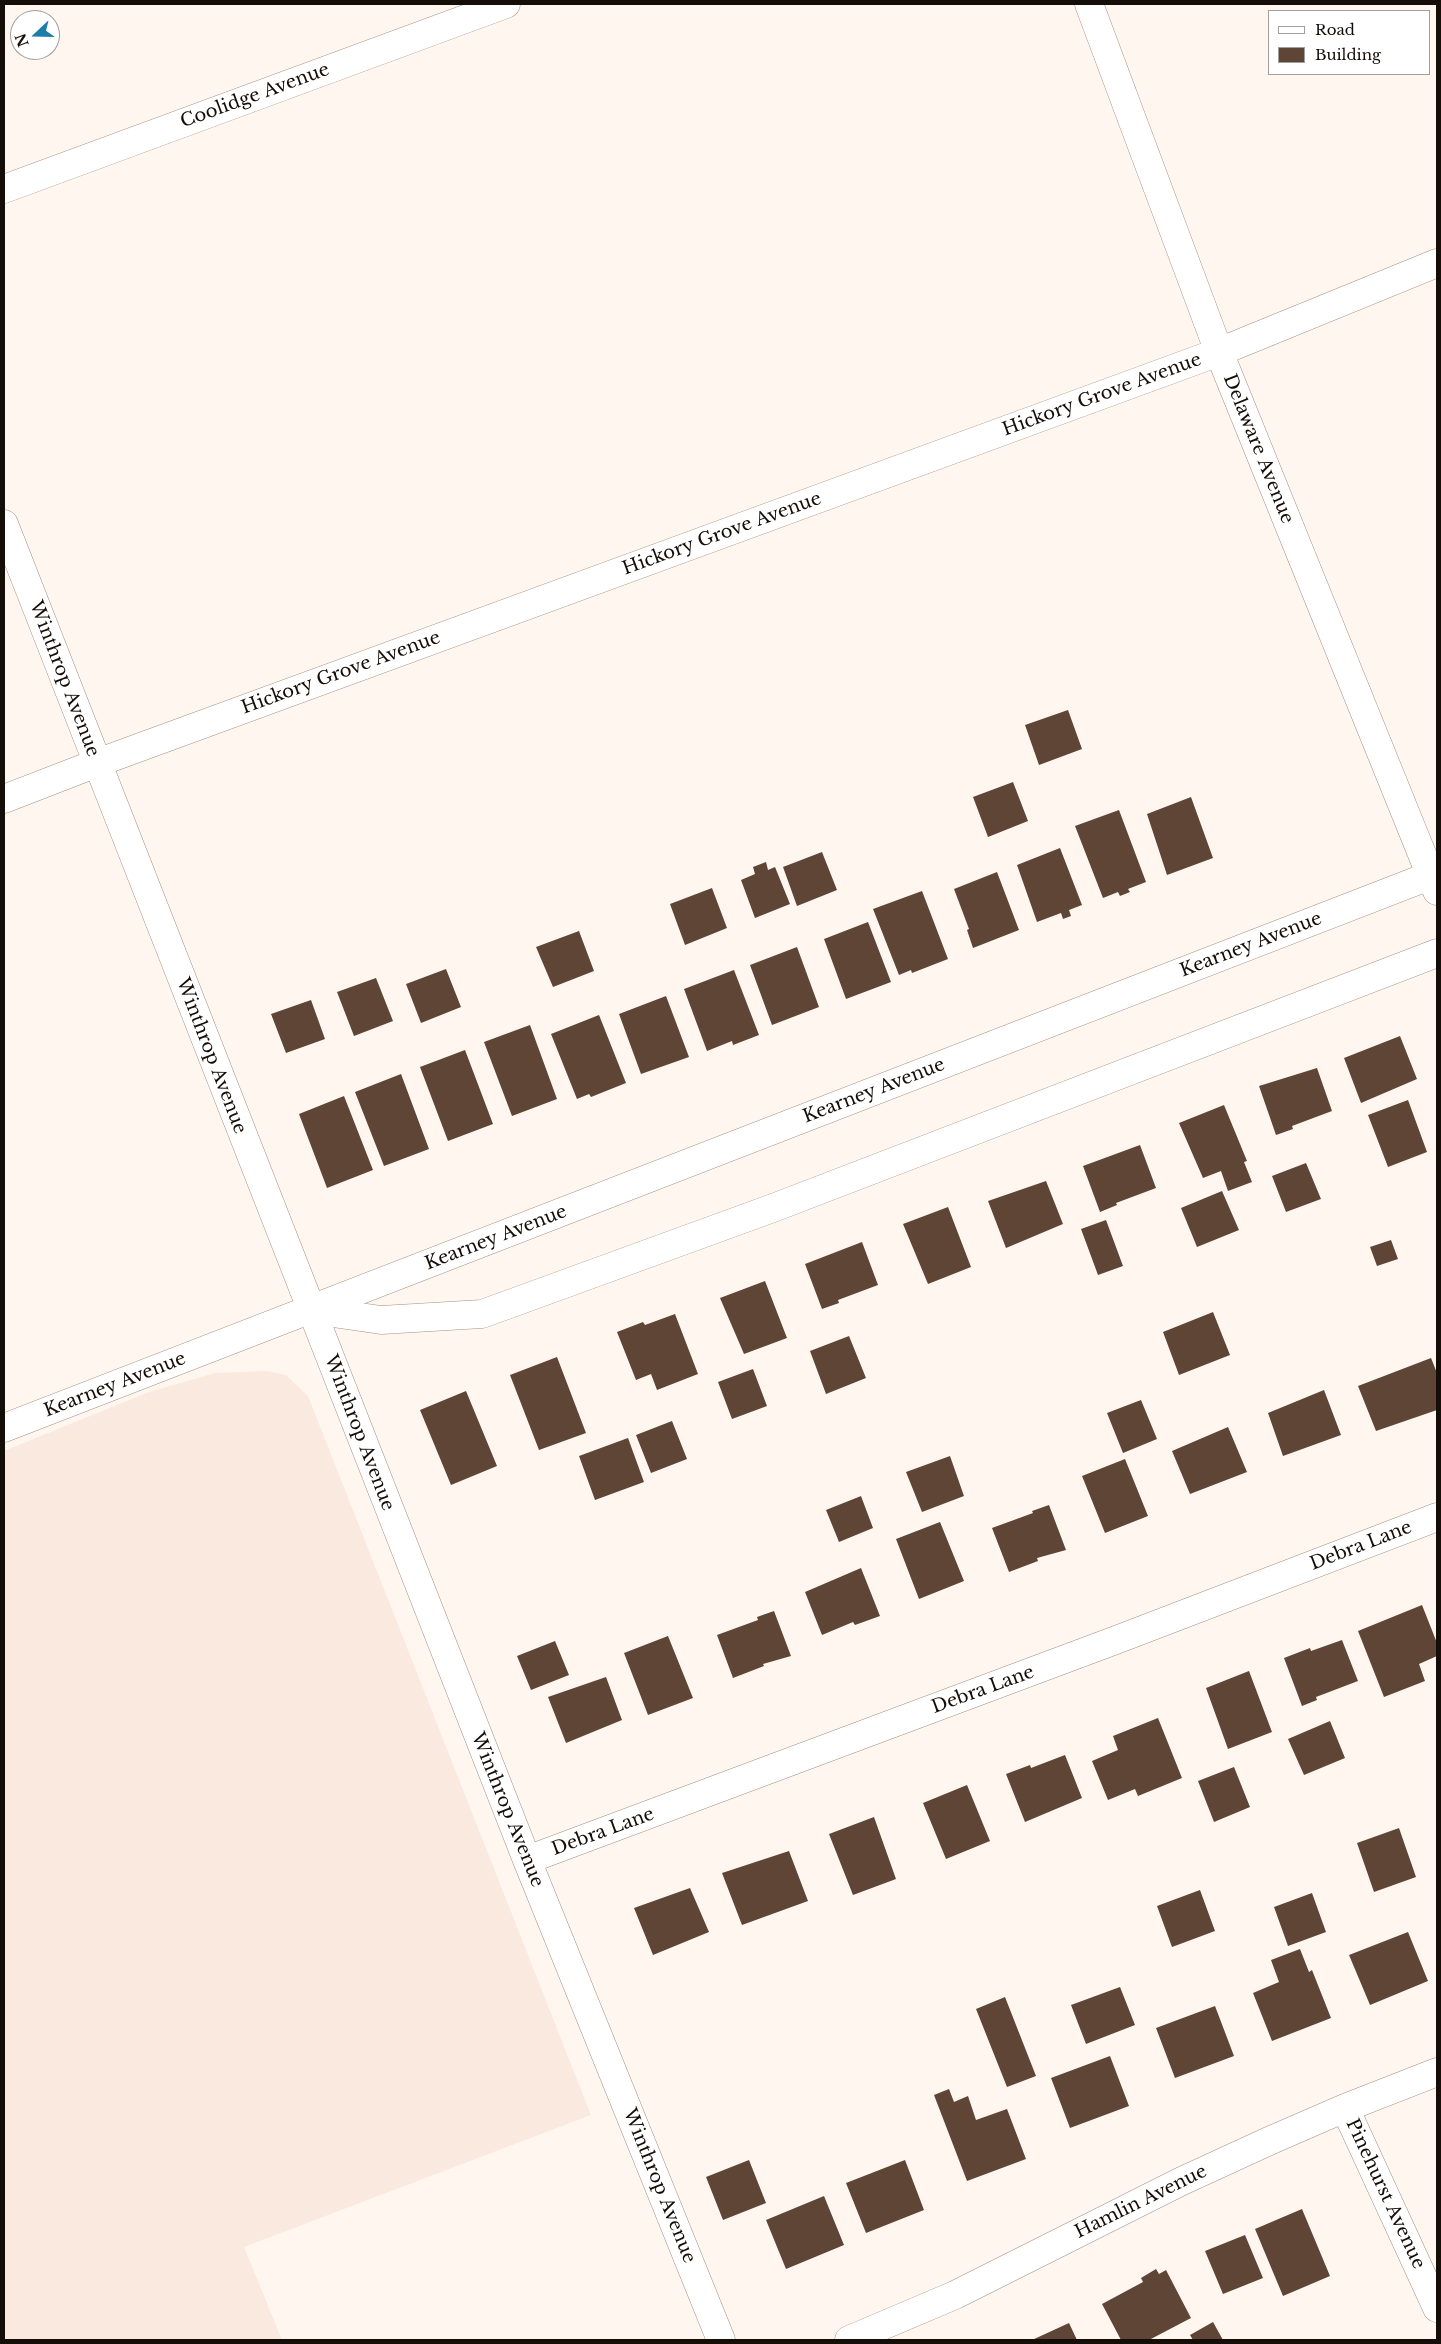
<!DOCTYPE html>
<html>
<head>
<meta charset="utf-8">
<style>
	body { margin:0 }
	#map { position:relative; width:1441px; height:2344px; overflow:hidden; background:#fff6f0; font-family:"Libre Baskerville",serif }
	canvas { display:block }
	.frame { position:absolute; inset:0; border:5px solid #140d08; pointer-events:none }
	.legend { position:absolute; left:1268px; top:10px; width:162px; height:65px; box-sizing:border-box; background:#fff; border:1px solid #a19e9c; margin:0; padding:6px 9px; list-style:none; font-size:15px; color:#140d08 }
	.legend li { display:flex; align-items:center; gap:10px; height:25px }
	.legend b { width:25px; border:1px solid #a19e9c }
	.north { position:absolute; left:10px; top:10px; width:50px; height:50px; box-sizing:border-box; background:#fff; border:1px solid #a19e9c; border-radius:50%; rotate:249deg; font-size:14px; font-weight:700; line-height:20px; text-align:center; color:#140d08 }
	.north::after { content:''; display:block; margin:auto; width:18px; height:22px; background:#1f7daa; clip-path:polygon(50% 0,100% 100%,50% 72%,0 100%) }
</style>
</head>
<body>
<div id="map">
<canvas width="1441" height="2344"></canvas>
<div class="frame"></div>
<ul class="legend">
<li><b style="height:6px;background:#fff"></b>Road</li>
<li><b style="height:14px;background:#5e4535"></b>Building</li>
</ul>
<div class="north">N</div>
</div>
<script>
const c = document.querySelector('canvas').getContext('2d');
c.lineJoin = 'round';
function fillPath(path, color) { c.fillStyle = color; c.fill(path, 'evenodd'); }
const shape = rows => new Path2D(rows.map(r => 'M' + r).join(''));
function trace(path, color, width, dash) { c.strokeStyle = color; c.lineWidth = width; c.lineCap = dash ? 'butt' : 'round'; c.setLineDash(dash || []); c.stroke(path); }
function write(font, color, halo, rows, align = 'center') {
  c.font = font + ' "Libre Baskerville",serif'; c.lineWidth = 5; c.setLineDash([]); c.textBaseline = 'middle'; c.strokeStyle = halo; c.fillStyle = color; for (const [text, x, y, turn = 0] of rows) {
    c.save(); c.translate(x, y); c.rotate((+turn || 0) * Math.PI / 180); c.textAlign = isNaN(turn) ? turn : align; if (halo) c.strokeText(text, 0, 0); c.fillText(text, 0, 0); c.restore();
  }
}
const built = shape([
	[267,1371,286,1375,308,1396,591,2115,244,2247,282,2340,4,2340,4,1451,149,1392,215,1373]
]);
const building = shape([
	[1068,710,1082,749,1039,765,1025,725],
	[1013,782,1028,821,988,837,973,797],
	[1191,797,1213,858,1167,875,1147,814],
	[1119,810,1146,882,1128,889,1130,892,1120,896,1118,892,1103,898,1075,826],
	[1060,848,1082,905,1069,910,1071,916,1063,919,1061,913,1037,922,1017,865],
	[822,852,837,890,797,906,783,867],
	[766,862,768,870,775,867,790,904,755,918,741,880,755,874,753,867],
	[997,872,1019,930,973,948,967,930,969,929,954,889],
	[712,888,727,928,685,945,670,904],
	[922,891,948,959,912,973,911,970,899,975,873,909],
	[868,922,891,982,846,999,824,939],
	[579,931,594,971,553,987,536,947],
	[797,947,819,1007,772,1025,750,965],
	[446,969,461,1007,421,1023,406,984],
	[734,970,759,1035,733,1045,732,1041,707,1051,684,989],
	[376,978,393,1021,354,1036,337,992],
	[666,996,689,1057,641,1074,619,1014],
	[311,1000,325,1039,286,1053,271,1014],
	[599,1015,626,1083,591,1097,589,1094,577,1099,551,1034],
	[530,1025,557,1099,512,1116,484,1042],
	[1400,1036,1417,1079,1361,1103,1344,1058],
	[465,1050,493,1124,448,1141,420,1067],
	[1317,1068,1332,1111,1292,1126,1293,1129,1276,1135,1259,1086],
	[401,1074,429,1149,384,1166,355,1092],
	[344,1096,373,1170,327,1188,299,1114],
	[1408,1100,1427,1152,1388,1167,1368,1115],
	[1224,1105,1247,1161,1244,1162,1252,1182,1228,1191,1221,1171,1203,1178,1179,1123],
	[1140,1145,1156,1188,1116,1203,1117,1205,1100,1212,1083,1166],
	[1306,1163,1321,1199,1286,1212,1272,1176],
	[1046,1181,1063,1224,1006,1248,988,1201],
	[1222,1191,1239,1230,1197,1247,1181,1208],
	[948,1207,971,1267,928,1284,903,1224],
	[1106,1220,1123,1266,1098,1275,1081,1229],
	[1391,1240,1398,1259,1377,1266,1370,1247],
	[862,1242,878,1285,838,1300,839,1303,822,1309,805,1264],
	[765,1281,787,1338,744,1354,720,1298],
	[1213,1312,1230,1355,1179,1375,1163,1332],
	[675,1314,698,1374,657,1390,651,1374,636,1380,617,1332,643,1322,645,1325],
	[849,1336,866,1378,826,1394,810,1351],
	[557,1357,586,1433,539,1450,510,1375],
	[1431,1358,1437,1373,1437,1410,1376,1431,1358,1386],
	[753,1369,767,1406,732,1419,718,1382],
	[1324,1390,1341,1435,1283,1456,1268,1413],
	[466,1391,497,1466,451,1485,420,1410],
	[1141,1400,1157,1439,1123,1453,1107,1413],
	[672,1421,687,1459,651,1473,636,1435],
	[1228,1427,1247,1472,1190,1494,1172,1451],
	[628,1438,644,1482,595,1500,579,1456],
	[950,1456,964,1496,922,1512,906,1472],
	[1125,1459,1148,1516,1105,1533,1082,1476],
	[861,1496,873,1528,839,1542,826,1510],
	[1049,1505,1066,1550,1037,1558,1038,1561,1009,1572,992,1528,1033,1513,1032,1511],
	[940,1522,964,1581,919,1599,896,1539],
	[861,1568,880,1616,855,1625,853,1622,822,1635,805,1592],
	[1422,1605,1437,1643,1437,1656,1419,1664,1425,1681,1384,1697,1358,1631],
	[774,1611,791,1656,763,1664,764,1666,733,1678,717,1635,758,1620,757,1617],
	[668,1636,693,1698,648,1715,624,1653],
	[1342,1640,1358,1681,1316,1697,1317,1700,1302,1706,1284,1658,1310,1648,1311,1651],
	[555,1641,569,1675,531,1690,517,1656],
	[1249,1671,1272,1732,1228,1749,1206,1688],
	[606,1677,622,1720,566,1743,548,1697],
	[1158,1718,1182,1778,1138,1796,1135,1789,1108,1800,1092,1761,1118,1750,1113,1736],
	[1330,1721,1345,1758,1304,1775,1288,1739],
	[1065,1755,1082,1798,1025,1822,1006,1774,1030,1765,1031,1768],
	[1234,1767,1250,1807,1214,1822,1198,1781],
	[967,1785,990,1841,946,1859,923,1803],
	[874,1817,896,1879,853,1895,829,1834],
	[1399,1828,1416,1877,1374,1892,1357,1843],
	[789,1851,808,1901,742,1925,722,1873],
	[690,1888,709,1932,653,1955,634,1908],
	[1200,1890,1215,1931,1172,1947,1157,1906],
	[1312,1893,1326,1932,1288,1946,1274,1907],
	[1408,1932,1428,1981,1370,2005,1349,1955],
	[1300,1949,1309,1972,1312,1970,1331,2018,1272,2041,1253,1993,1279,1982,1271,1960],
	[1120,1987,1135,2025,1086,2044,1071,2005],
	[1005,1997,1036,2076,1007,2087,976,2009],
	[1215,2006,1234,2056,1175,2078,1156,2028],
	[1110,2056,1129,2106,1070,2128,1051,2078],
	[949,2089,954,2102,968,2096,976,2120,1007,2109,1026,2159,967,2181,934,2095],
	[749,2160,766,2203,723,2220,706,2177],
	[905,2160,924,2210,866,2233,846,2183],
	[824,2196,844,2245,786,2269,766,2220],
	[1302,2209,1330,2276,1283,2296,1255,2229],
	[1245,2235,1263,2278,1223,2294,1205,2251],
	[1156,2269,1159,2274,1166,2270,1191,2318,1149,2340,1121,2340,1102,2304,1143,2282,1141,2278],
	[1213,2322,1223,2340,1193,2340,1190,2335],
	[1069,2323,1077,2340,1032,2340]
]);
const street = shape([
	[1089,4,1219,352,1437,891],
	[4,189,506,4],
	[4,524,527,1860,721,2340],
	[4,799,97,763,1219,352,1437,263],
	[312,1310,381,1320,482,1314,773,1208,1437,953],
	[4,1428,1437,873],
	[527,1860,1116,1640,1437,1517],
	[1345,2108,1437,2308],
	[849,2340,955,2295,1182,2181,1269,2141,1345,2108,1437,2072]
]);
const streetNames = [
	["Coolidge Avenue",255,96,-20],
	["Hickory Grove Avenue",1102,395,-20],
	["Delaware Avenue",1258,449,68],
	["Hickory Grove Avenue",722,534,-20],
	["Hickory Grove Avenue",341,673,-20],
	["Winthrop Avenue",64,679,69],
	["Kearney Avenue",1251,945,-21],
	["Winthrop Avenue",211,1056,69],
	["Kearney Avenue",874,1091,-21],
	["Kearney Avenue",496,1238,-21],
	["Kearney Avenue",115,1385,-21],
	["Winthrop Avenue",359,1433,69],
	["Debra Lane",1361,1546,-21],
	["Debra Lane",983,1690,-20],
	["Winthrop Avenue",507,1810,68],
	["Debra Lane",603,1832,-20],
	["Winthrop Avenue",659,2186,68],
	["Pinehurst Avenue",1385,2194,65],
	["Hamlin Avenue",1141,2202,-26]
];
fillPath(built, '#fae9de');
fillPath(building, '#5e4535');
trace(street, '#a69184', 29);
trace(street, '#fff', 28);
write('18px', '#140d08', '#fff', streetNames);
</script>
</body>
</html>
